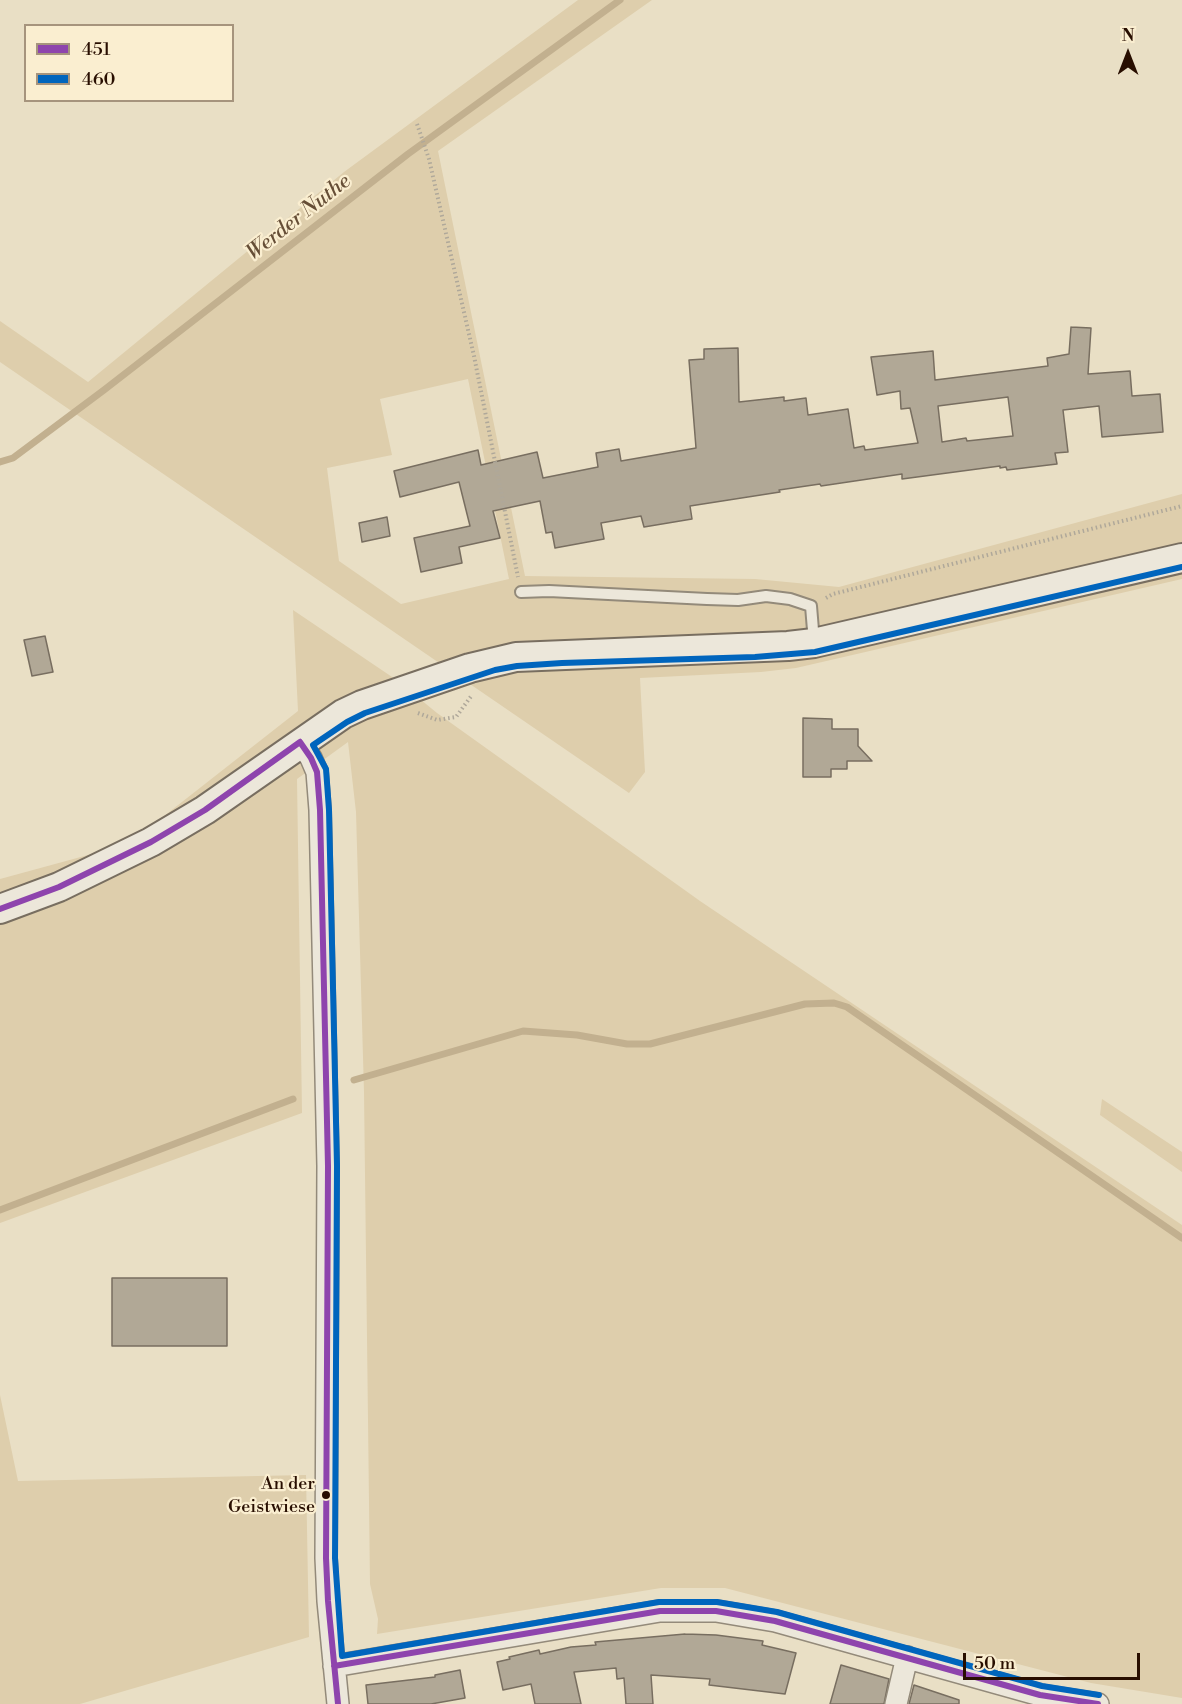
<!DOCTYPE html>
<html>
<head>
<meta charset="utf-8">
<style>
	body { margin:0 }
	#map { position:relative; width:1182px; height:1704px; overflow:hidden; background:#e9dfc5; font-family:"Libre Bodoni",serif }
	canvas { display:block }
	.legend { position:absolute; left:24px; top:24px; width:210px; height:78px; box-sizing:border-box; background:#faeed0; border:2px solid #a6947d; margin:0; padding:8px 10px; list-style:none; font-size:18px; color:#280e00 }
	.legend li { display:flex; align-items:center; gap:12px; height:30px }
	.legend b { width:30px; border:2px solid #a6947d }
	.north { position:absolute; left:1098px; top:24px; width:60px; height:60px; -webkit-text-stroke:4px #faeed0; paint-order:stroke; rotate:0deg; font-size:16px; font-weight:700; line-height:24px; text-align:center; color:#280e00 }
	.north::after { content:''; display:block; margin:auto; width:21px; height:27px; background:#280e00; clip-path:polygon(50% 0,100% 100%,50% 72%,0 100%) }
	.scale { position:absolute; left:963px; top:1653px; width:177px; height:27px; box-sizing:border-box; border:3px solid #280e00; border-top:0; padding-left:8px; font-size:18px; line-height:21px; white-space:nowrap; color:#280e00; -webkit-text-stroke:4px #faeed0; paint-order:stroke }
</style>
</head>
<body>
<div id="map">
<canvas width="1182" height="1704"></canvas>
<ul class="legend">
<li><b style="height:8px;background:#8e44ad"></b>451</li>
<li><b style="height:8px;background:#0065bd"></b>460</li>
</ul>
<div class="north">N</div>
<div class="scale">50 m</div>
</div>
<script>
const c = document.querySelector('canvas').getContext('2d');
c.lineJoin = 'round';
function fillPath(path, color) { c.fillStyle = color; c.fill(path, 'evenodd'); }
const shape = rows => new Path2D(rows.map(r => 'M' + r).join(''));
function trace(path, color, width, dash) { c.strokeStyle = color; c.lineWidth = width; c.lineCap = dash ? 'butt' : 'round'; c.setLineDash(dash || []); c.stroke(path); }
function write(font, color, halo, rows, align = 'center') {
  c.font = font + ' "Libre Bodoni",serif'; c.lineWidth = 4.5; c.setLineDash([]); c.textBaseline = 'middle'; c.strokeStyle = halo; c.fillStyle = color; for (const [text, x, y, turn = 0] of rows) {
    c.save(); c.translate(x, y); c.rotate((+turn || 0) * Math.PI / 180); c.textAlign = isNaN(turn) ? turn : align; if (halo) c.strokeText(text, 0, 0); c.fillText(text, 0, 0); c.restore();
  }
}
const green = shape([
	[578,0,652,0,438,151,525,576,755,579,839,587,1182,494,1182,579,796,668,761,672,640,678,645,772,629,793,0,362,0,321,88,382,344,172],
	[468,379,509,579,401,604,339,561,327,468,392,455,380,399],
	[293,610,398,681,437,713,700,901,1182,1225,1182,1698,1091,1683,725,1588,661,1588,377,1634,378,1619,370,1584,364,1092,356,812,348,742,297,779,302,1113,0,1223,0,879,110,849,131,837,159,820,298,711],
	[1102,1099,1182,1152,1182,1172,1100,1115],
	[0,1395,18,1481,306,1475,309,1637,80,1704,0,1704]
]);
const stream = shape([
	[0,462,13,458,104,390,408,154,620,0],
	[354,1080,523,1031,577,1035,627,1044,650,1044,805,1004,834,1003,847,1007,1182,1238],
	[0,1210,293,1099]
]);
const building = shape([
	[1071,327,1091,328,1088,374,1130,371,1132,396,1160,394,1163,432,1102,437,1099,406,1063,410,1068,452,1055,453,1057,464,1007,470,1006,467,1000,468,1000,466,902,479,902,474,821,486,820,484,779,490,780,492,690,506,692,519,644,527,641,516,601,523,604,539,555,548,552,532,546,533,540,501,493,511,500,538,459,547,462,563,421,572,414,538,470,526,459,482,400,497,394,471,478,450,481,465,537,452,543,478,598,467,596,453,619,449,621,461,696,448,689,360,704,359,704,349,738,348,739,402,784,397,784,401,806,398,808,415,848,409,854,448,864,446,865,450,918,443,910,408,901,409,900,391,877,395,871,357,933,351,935,380,1048,366,1047,358,1069,354,1071,327],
	[1008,397,1013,436,967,441,966,438,942,442,938,406,1008,397],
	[387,517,390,536,362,542,359,523,387,517],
	[45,636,53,672,32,676,24,640,45,636],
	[803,718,832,719,832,729,858,729,858,746,872,761,847,761,847,769,831,769,831,777,803,777,803,718],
	[112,1278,227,1278,227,1346,112,1346,112,1278],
	[685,1634,716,1635,763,1641,762,1645,796,1653,785,1694,709,1685,710,1679,651,1675,653,1704,626,1704,624,1678,617,1679,616,1668,574,1672,581,1704,535,1704,531,1684,503,1690,497,1662,510,1659,509,1657,539,1650,540,1654,571,1647,596,1645,595,1642,685,1634],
	[841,1665,889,1679,884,1704,830,1704,841,1665],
	[460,1670,465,1698,431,1704,368,1704,366,1685,435,1677,435,1675,460,1670],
	[914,1685,959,1700,959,1704,909,1704,914,1685]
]);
const path = shape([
	[417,124,429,159,474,356,518,577],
	[826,598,833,594,1182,506],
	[418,713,437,720,456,717,472,695]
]);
const service = shape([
	[521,592,549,591,707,599,738,600,766,596,790,599,811,606,814,642]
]);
const minor = shape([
	[300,742,311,758,317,772,320,810,328,1166,326,1558,328,1601,338,1704],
	[334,1666,660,1611,716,1611,775,1621,1040,1695,1098,1704],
	[896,1704,907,1657]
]);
const secondary = shape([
	[0,909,59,887,151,842,205,810,343,714,362,705,470,668,516,657,788,646,814,643,1182,558]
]);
const bus1 = shape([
	[300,742,311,758,317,772,320,810,328,1166,326,1558,328,1601,338,1704],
	[0,909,59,887,151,842,205,810,300,742],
	[334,1666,660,1611,716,1611,775,1621,1040,1695,1098,1704]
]);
const bus2 = shape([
	[1099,1695,1042,1686,777,1612,717,1602,659,1602,342,1656,335,1558,337,1166,329,810,326,769,313,745,347,722,365,713,495,670,517,666,562,663,755,657,815,652,1182,567]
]);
const markers = [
	[326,1495,5,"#280e00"]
];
const busNames = [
	["An der",315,1485],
	["Geistwiese",315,1508]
];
const waterNames = [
	["Werder Nuthe",299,218,-38]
];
fillPath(green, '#deceac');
trace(stream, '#c2b08f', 7);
fillPath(building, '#b1a896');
trace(building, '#786e60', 1.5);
trace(service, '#938a7a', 14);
trace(minor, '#938a7a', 24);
trace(secondary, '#786e60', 32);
trace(path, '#afa89a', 4, [1.5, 3]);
trace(service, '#ece7da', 10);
trace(minor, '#ece7da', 21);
trace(secondary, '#ece7da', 28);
trace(bus1, '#8e44ad', 6);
trace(bus2, '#0065bd', 6);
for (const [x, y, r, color] of markers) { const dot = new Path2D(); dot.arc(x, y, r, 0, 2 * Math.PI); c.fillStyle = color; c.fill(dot); trace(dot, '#faeed0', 2); }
write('18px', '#280e00', '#faeed0', busNames, 'right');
write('italic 21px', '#664e36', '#faeed0', waterNames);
</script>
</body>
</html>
